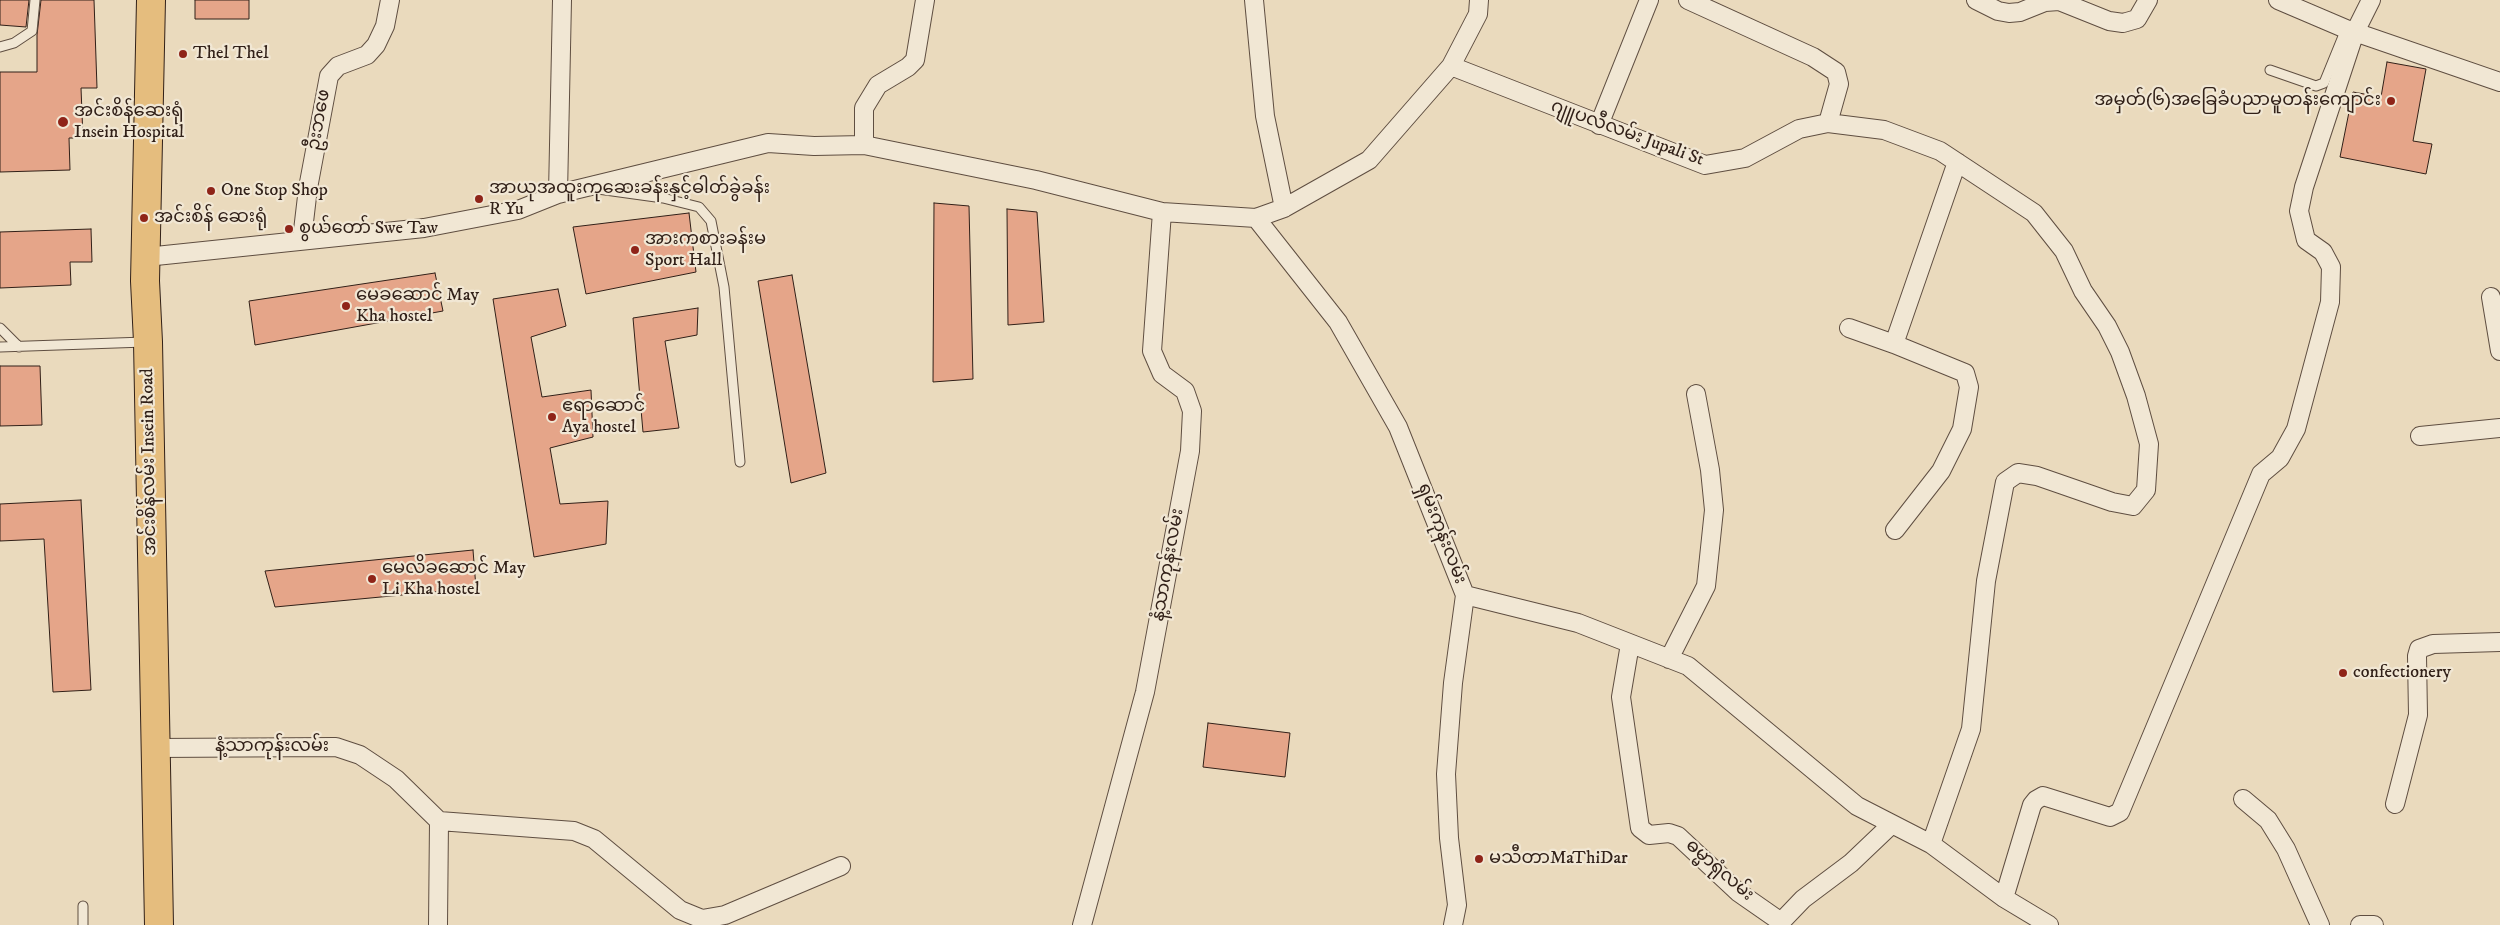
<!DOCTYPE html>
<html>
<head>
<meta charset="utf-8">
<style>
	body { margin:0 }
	canvas { display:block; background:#eadabd }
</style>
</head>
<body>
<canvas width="2500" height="925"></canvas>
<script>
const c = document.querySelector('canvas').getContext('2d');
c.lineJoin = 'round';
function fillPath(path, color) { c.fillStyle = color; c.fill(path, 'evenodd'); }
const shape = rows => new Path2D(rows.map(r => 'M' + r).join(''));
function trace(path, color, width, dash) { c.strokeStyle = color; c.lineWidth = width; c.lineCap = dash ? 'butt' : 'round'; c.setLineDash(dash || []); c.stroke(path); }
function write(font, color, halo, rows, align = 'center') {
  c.font = font + ' "IM FELL DW Pica","Noto Sans Myanmar",serif'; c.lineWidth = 4.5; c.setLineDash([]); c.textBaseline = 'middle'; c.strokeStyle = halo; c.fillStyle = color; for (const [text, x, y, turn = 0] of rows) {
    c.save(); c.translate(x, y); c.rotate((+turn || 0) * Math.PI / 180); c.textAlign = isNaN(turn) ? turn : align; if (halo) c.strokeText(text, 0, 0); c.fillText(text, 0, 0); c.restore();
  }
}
const building = shape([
	[0,0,29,0,26,27,0,25,0,0],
	[41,0,94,0,97,88,81,88,83,138,69,138,70,170,0,172,0,72,37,72,37,35,41,0],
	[195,0,249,0,249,19,195,19,195,0],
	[2387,62,2426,69,2413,141,2432,144,2426,174,2340,157,2353,92,2381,97,2387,62],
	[934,203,969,206,973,379,933,382,934,203],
	[1007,209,1037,212,1044,322,1008,325,1007,209],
	[689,213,696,272,586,294,573,227,689,213],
	[91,229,92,262,70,262,71,285,0,288,0,232,91,229],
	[435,273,443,311,255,345,249,301,435,273],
	[792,275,826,473,791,483,758,281,792,275],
	[558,289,566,326,531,337,542,397,591,390,593,437,550,448,560,504,608,501,606,544,534,557,493,299,558,289],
	[698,308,697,335,665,341,679,428,643,432,633,318,698,308],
	[0,366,40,366,42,425,0,426,0,366],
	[81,500,91,690,53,692,44,539,0,541,0,504,81,500],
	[473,550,476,588,275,607,265,571,473,550],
	[1208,723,1290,733,1285,777,1203,767,1208,723]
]);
const lane = shape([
	[0,47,14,43,32,31,35,0],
	[2270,70,2316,86,2324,83,2346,29],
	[598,189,663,198,699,207,711,221,724,287,740,462],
	[0,328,19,347],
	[0,347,145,342],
	[83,906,83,925]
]);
const street = shape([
	[1254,0,1265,116,1284,208],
	[1688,0,1813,57,1836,72,1839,84,1828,123],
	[1976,0,1998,11,2009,13,2020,12,2045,2,2059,1,2109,21,2123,23,2137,19,2148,0],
	[2278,0,2346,29,2500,82],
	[1451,66,1705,165,1745,158,1799,129,1828,123,1884,130,1940,151,2034,213,2064,251,2083,291,2107,326,2120,352,2136,396,2149,444,2146,490,2133,506,2112,502,2037,476,2018,473,2005,482,1986,581,1971,729,1931,844],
	[1599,125,1649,0],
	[864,145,864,108,878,85,908,67,915,60,925,0],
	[558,194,562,0],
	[1256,218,1338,322,1398,427,1465,595,1453,683,1446,774,1449,838,1457,905,1453,925],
	[302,239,308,188,329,76,338,66,367,55,376,45,385,26,390,0],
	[146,257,424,228,518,210,558,194,768,143,814,146,864,145,1036,180,1162,212,1256,218,1284,208,1369,160,1451,66,1478,14,1479,0],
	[2491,297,2500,351],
	[1849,328,1894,344],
	[2420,436,2500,428],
	[1895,530,1941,471,1962,429,1969,387,1965,373,1894,344,1957,162],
	[1465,595,1578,623,1688,666,1857,806,1931,844,2004,898,2049,925],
	[1630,644,1621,697,1640,828,1649,835,1669,833,1678,836,1738,892,1781,922,1781,925],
	[1669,659,1706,586,1714,510,1710,470,1696,394],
	[155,748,336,747,360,755,396,779,439,821,438,925],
	[2243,799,2268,820,2286,849,2320,925],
	[2395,804,2418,715,2417,656,2419,649,2433,644,2500,642],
	[439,821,574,831,594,839,680,910,702,919,725,915,841,866],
	[2004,898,2032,805,2036,800,2043,796,2110,817,2120,812,2261,474,2280,458,2296,429,2330,302,2331,267,2323,252,2306,240,2299,211,2304,187,2355,32,2371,0],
	[1781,922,1803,899,1851,863,1892,824],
	[1082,925,1145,692,1190,451,1192,411,1185,391,1162,374,1152,351,1162,212],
	[2360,925,2374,925]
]);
const primary = shape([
	[151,0,145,281,148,342,159,925]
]);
const markers = [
	[183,54,5,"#8f2418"],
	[2391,101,5,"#8f2418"],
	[63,122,6,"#8f2418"],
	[211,191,5,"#8f2418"],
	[479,199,5,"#8f2418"],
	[144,218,5,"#8f2418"],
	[289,229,5,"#8f2418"],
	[635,250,5,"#8f2418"],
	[346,306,5,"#8f2418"],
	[552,417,5,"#8f2418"],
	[372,579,5,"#8f2418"],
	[2343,673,5,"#8f2418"],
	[1479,859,5,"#8f2418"]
];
const poiNames = [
	["Thel Thel",193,54],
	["အမှတ်(၆)အခြေခံပညာမူတန်းကျောင်း",2381,101,"right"],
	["အင်းစိန်ဆေးရုံ",74,112],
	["Insein Hospital",74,133],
	["အာယုအထူးကုဆေးခန်းနှင့်ဓါတ်ခွဲခန်း",489,189],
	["R Yu",489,210],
	["One Stop Shop",221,191],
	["အင်းစိန် ဆေးရုံ",154,218],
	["စွယ်တော် Swe Taw",299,229],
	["အားကစားခန်းမ",645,240],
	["Sport Hall",645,261],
	["မေခဆောင် May",356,296],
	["Kha hostel",356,317],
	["ဧရာဆောင်",562,407],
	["Aya hostel",562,428],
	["မေလိခဆောင် May",382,569],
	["Li Kha hostel",382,590],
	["confectionery",2353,673],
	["မသီတာMaThiDar",1489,859]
];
const streetNames = [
	["ဦးဘဖေ",320,120,-80],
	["ဂျူပလီလမ်း Jupali St",1627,134,20],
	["အင်းစိန်လမ်း Insein Road",150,462,-91],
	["ရှမ်းကုန်းလမ်း",1441,534,69],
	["နံ့သာကုန်းလမ်း",1169,565,-80],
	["နံ့သာကုန်းလမ်း",272,747],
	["ဓမ္မာရုံလမ်း",1719,871,41]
];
fillPath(building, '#e5a589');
trace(building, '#312018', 1);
trace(lane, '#5f4e41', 11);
trace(street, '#5f4e41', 20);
trace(primary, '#312018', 30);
trace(lane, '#f1e7d4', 9);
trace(street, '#f1e7d4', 18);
trace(primary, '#e5bd7e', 28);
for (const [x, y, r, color] of markers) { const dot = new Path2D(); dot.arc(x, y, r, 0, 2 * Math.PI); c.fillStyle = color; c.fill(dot); trace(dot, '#f1e7d4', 2); }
write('18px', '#312018', '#f1e7d4', poiNames, 'left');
write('18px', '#312018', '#f1e7d4', streetNames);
</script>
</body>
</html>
